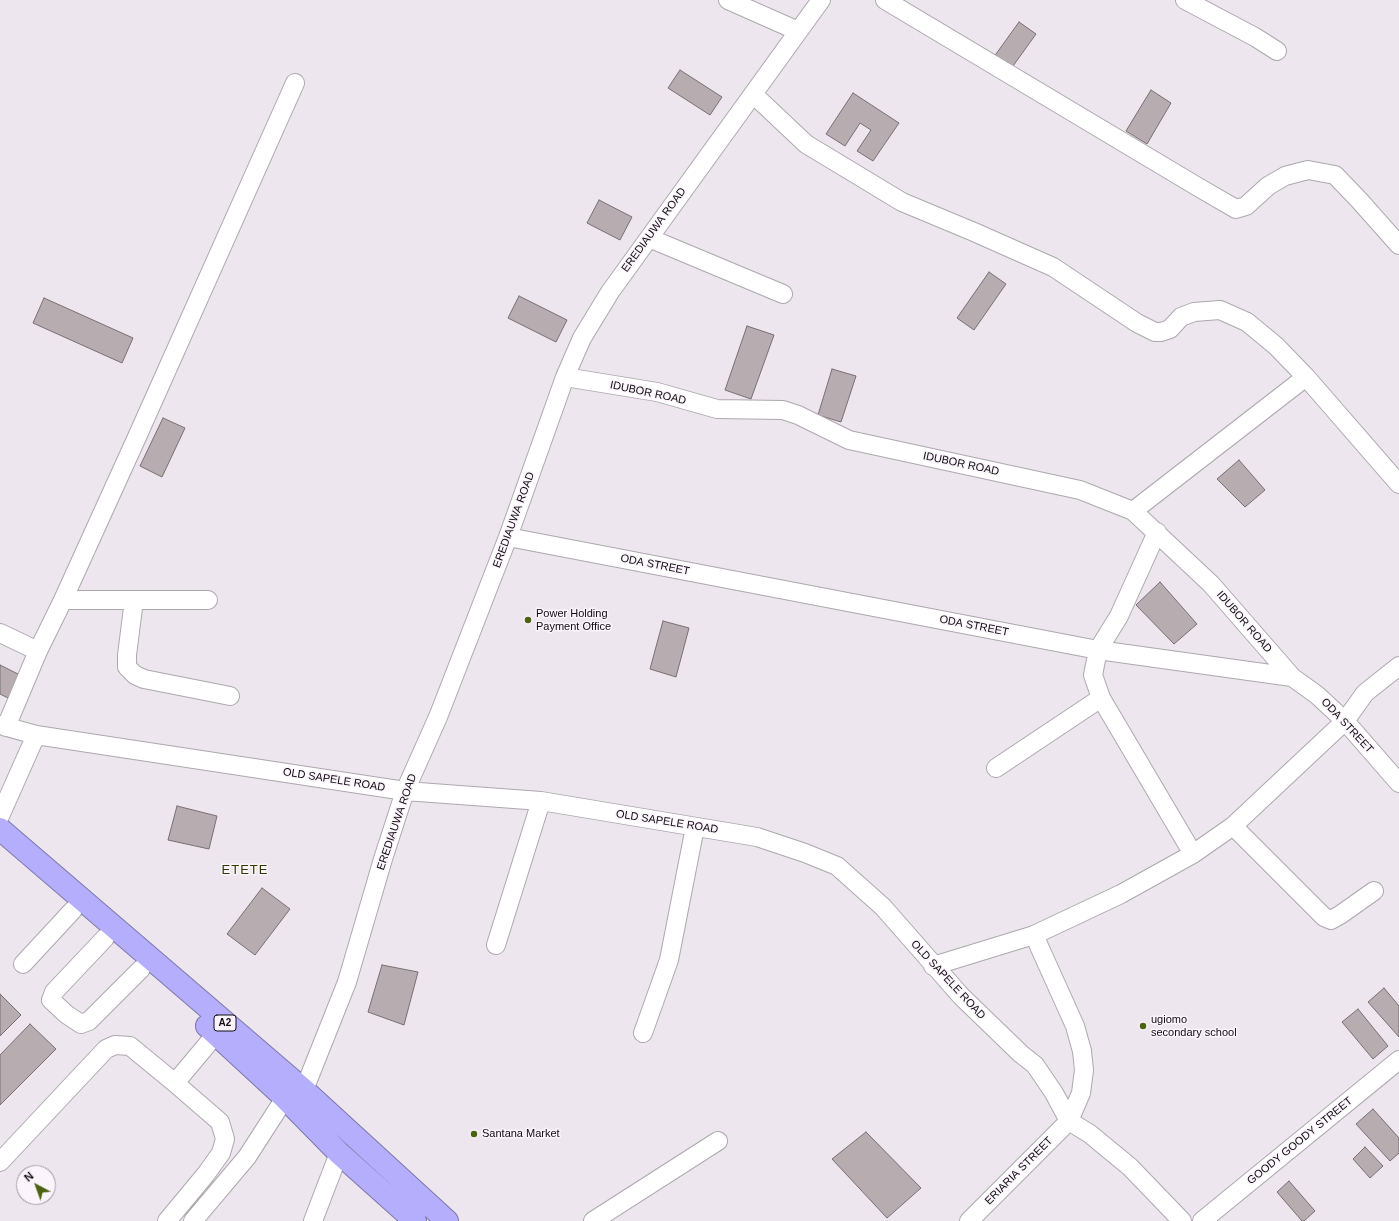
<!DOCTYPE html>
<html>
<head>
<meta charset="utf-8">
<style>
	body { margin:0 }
	#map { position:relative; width:1399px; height:1221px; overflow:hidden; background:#ede6ef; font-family:Helvetica,sans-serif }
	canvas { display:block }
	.north { position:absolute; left:16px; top:1165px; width:40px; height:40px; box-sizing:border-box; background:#fbf4fc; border:1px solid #9d989d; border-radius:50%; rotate:319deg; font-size:11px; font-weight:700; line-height:16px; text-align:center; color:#0f0d0f }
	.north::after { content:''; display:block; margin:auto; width:14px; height:18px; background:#4b6311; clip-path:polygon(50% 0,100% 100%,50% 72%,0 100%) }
</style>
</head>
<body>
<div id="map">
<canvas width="1399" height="1221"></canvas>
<div class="north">N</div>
</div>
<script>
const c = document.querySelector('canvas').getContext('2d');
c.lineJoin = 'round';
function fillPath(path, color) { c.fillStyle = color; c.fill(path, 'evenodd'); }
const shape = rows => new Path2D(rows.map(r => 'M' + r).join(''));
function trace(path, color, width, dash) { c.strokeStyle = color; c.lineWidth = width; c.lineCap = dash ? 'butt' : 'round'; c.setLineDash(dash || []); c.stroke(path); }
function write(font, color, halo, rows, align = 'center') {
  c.font = font + ' Helvetica,sans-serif'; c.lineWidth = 3; c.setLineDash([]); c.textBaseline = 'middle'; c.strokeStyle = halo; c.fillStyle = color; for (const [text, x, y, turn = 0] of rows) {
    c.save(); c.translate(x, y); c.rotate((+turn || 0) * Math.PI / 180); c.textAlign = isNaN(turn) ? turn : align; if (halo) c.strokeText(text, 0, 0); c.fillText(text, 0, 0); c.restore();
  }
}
const building = shape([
	[1019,22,1036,34,1008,73,991,61,1019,22],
	[680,70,722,97,710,115,668,88,680,70],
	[1151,90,1171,103,1147,144,1126,131,1151,90],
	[853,93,899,123,873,161,857,151,871,130,860,123,845,146,826,134,853,93],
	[599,200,632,217,620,240,587,223,599,200],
	[989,272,1006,284,974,330,957,318,989,272],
	[519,296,567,320,556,342,508,318,519,296],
	[44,298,133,338,122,363,33,323,44,298],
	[747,326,774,335,751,399,725,390,747,326],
	[832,369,856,376,841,422,818,415,832,369],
	[163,418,185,428,162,477,140,466,163,418],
	[1239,460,1265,490,1245,507,1217,479,1239,460],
	[1160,582,1197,624,1174,644,1136,605,1160,582],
	[663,621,689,628,676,677,650,669,663,621],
	[0,665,22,676,10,699,0,694,0,665],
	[177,806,217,816,209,849,168,840,177,806],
	[262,888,290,909,255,955,227,934,262,888],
	[382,965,418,972,404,1025,368,1012,382,965],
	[1384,988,1399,1006,1399,1037,1368,1002,1384,988],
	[0,994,21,1015,0,1036,0,994],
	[1358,1009,1388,1046,1373,1059,1342,1022,1358,1009],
	[30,1024,56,1049,0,1105,0,1055,30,1024],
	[1373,1109,1399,1138,1399,1153,1390,1161,1356,1124,1373,1109],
	[866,1132,921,1188,887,1218,832,1159,866,1132],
	[1365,1147,1383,1166,1370,1178,1353,1159,1365,1147],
	[1289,1181,1315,1211,1304,1221,1302,1221,1277,1192,1289,1181]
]);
const minor = shape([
	[728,0,798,31],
	[885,0,1198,187,1236,209,1246,206,1268,186,1285,176,1308,170,1335,175,1359,200,1399,245],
	[1185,0,1255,37,1277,51],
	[753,94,806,144,902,202,974,232,1053,267,1137,323,1155,332,1161,332,1170,329,1181,317,1194,312,1220,310,1247,322,1276,346,1306,377,1399,484],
	[649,238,783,294],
	[565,377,657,392,717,409,783,410,798,415,849,440,1080,490,1133,511,1211,584,1292,677],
	[1133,511,1306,377],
	[1157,532,1119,616,1098,650,1093,675,1101,698,1193,854],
	[508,537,1098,650,1292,677,1317,695,1345,721,1399,783],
	[63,600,208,600],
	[134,600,127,655,127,667,135,675,144,679,230,696],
	[0,633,38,651],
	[0,725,36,735,405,791,541,801,757,837,805,853,837,866,883,907,961,996,1021,1054,1035,1065,1054,1093,1069,1121,1090,1134,1130,1167,1182,1221],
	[6,727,38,651,63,600,137,437,295,83],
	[996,768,1101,698],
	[0,816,36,735],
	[1233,826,1324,917,1331,920,1340,915,1374,891],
	[105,938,54,992,51,1000,66,1014,81,1024,89,1021,141,969],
	[496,945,541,801],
	[23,964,73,910],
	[933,966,1034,935,1121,894,1193,854,1233,826,1345,721,1365,693,1399,666],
	[643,1033,669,960,695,827],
	[304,1090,347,982,383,859,405,791,438,717,508,537,565,377,582,338,610,292,821,0],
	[0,1162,106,1049,115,1045,130,1046,175,1083,216,1034],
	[167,1221,206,1174,221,1153,225,1139,220,1122,175,1083],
	[193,1221,247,1157,285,1098],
	[313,1221,339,1153],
	[593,1221,718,1141],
	[969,1221,1069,1121,1081,1093,1084,1070,1082,1051,1075,1026,1034,935],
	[1202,1221,1399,1060]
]);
const highway = shape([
	[0,829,304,1090,447,1221],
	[207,1026,285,1098,339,1153,415,1221]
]);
const markers = [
	[528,620,4,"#4b6311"],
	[1143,1026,4,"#4b6311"],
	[474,1134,4,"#4b6311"]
];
const shields = [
	[225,1023,22]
];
const shieldNames = [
	["A2",225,1023]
];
const streetNames = [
	["EREDIAUWA ROAD",654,230,-54],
	["IDUBOR ROAD",648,393,12],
	["IDUBOR ROAD",961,464,12],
	["EREDIAUWA ROAD",514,520,-70],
	["ODA STREET",655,565,11],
	["IDUBOR ROAD",1244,622,49],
	["ODA STREET",974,626,11],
	["ODA STREET",1347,726,47],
	["OLD SAPELE ROAD",334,780,9],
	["EREDIAUWA ROAD",397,822,-71],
	["OLD SAPELE ROAD",667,822,9],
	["OLD SAPELE ROAD",948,980,47],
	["GOODY GOODY STREET",1300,1141,-39],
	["ERIARIA STREET",1019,1171,-45]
];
const poiNames = [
	["Power Holding",536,614],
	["Payment Office",536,627],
	["ugiomo",1151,1020],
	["secondary school",1151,1033],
	["Santana Market",482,1134]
];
const quarterNames = [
	["ETETE",245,870]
];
fillPath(building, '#b7acb0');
trace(building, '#786e72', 1);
trace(minor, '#aea7af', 20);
trace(highway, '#7b76aa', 24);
trace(minor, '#fff', 18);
trace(highway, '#b5aefd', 22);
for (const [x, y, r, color] of markers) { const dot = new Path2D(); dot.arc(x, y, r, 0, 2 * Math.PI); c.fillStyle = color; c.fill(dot); trace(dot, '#fbf4fc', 1.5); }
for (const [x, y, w] of shields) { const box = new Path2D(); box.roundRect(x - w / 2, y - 8, w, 16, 3); c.fillStyle = '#fbf4fc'; c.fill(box); trace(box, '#0f0d0f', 1); }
write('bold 10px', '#0f0d0f', null, shieldNames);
write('11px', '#0f0d0f', '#fbf4fc', streetNames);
write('11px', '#0f0d0f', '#fbf4fc', poiNames, 'left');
c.letterSpacing = '1px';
write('13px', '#2a3a01', '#fbf4fc', quarterNames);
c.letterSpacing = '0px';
</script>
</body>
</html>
